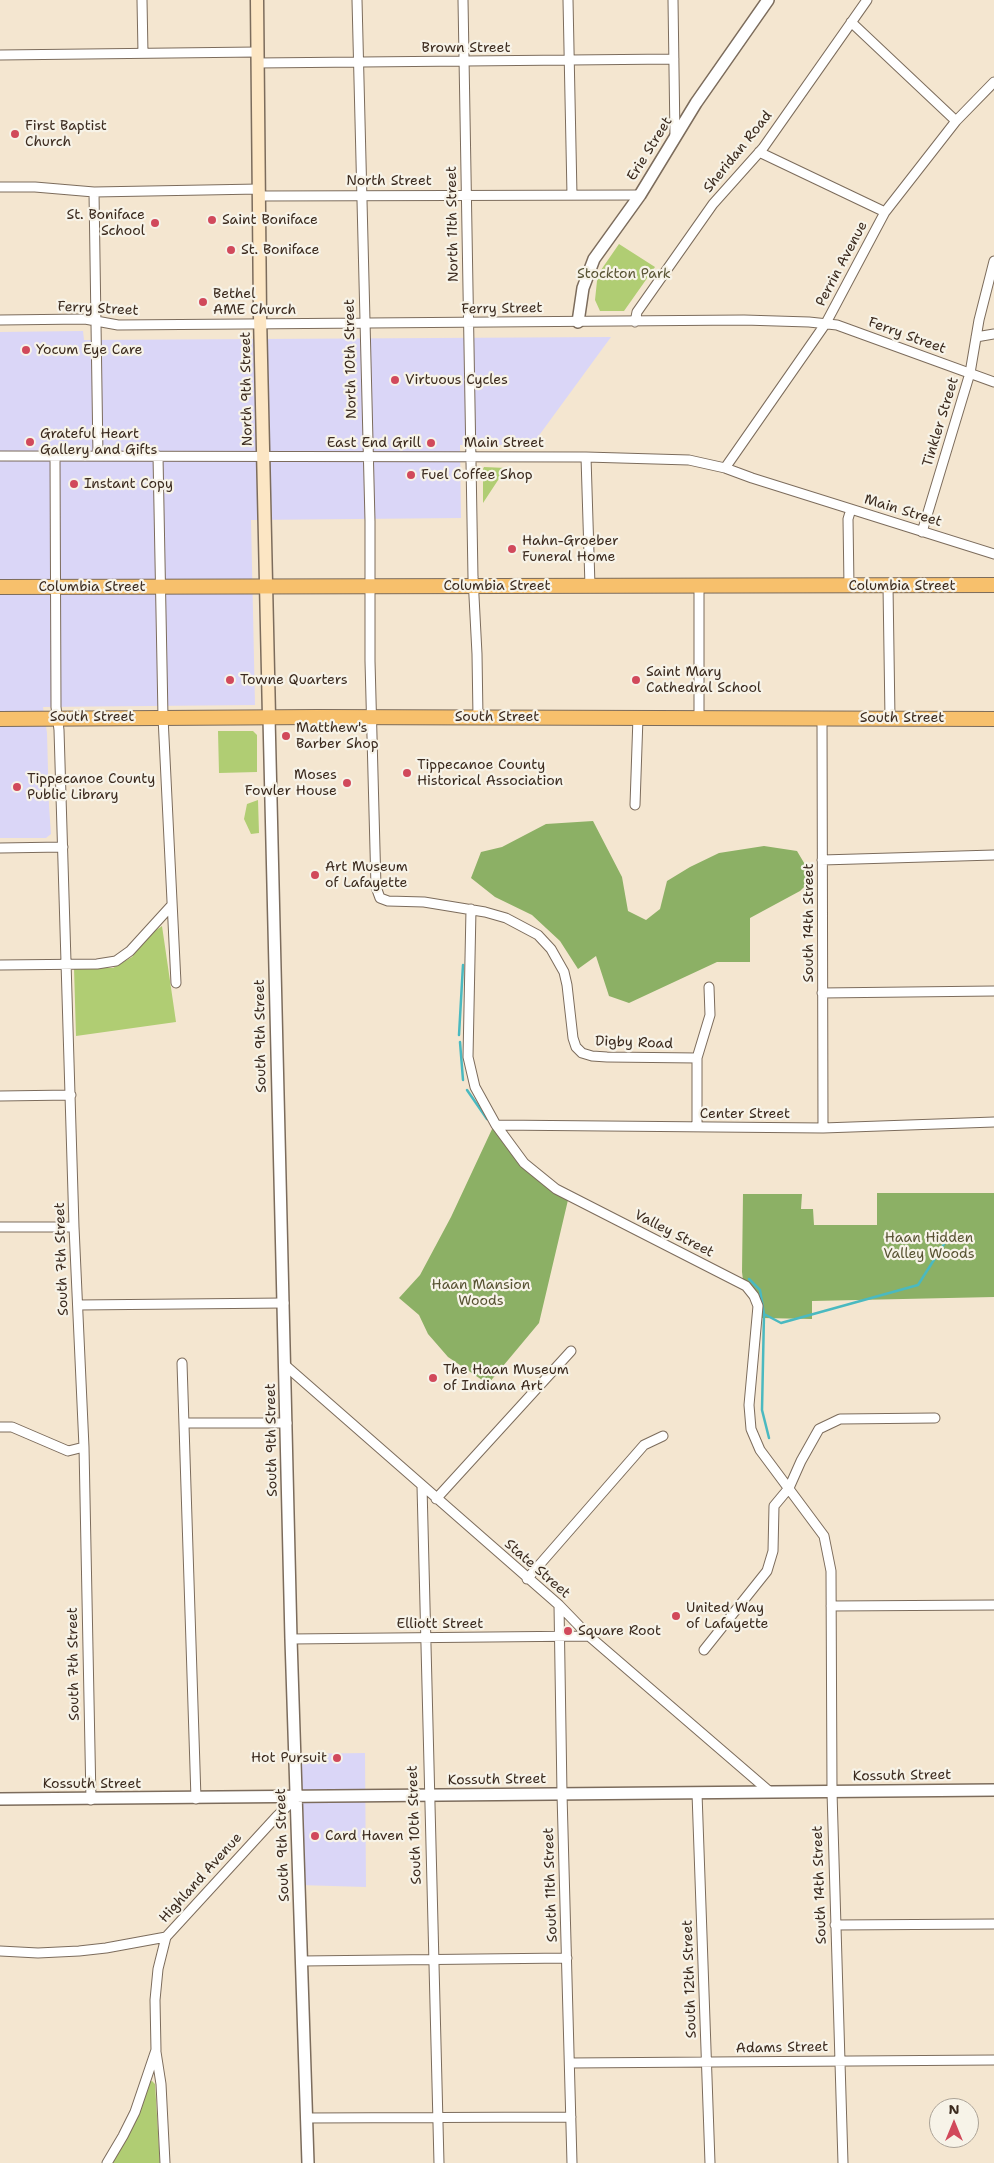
<!DOCTYPE html>
<html>
<head>
<meta charset="utf-8">
<style>
	body { margin:0 }
	#map { position:relative; width:994px; height:2163px; overflow:hidden; background:#f4e6d0; font-family:"Shantell Sans",sans-serif }
	canvas { display:block }
	.north { position:absolute; left:929px; top:2098px; width:50px; height:50px; box-sizing:border-box; background:#f7f3e8; border:1px solid #aca397; border-radius:50%; rotate:0deg; font-size:14px; font-weight:700; line-height:20px; text-align:center; color:#3b2a1e }
	.north::after { content:''; display:block; margin:auto; width:18px; height:22px; background:#d1495b; clip-path:polygon(50% 0,100% 100%,50% 72%,0 100%) }
</style>
</head>
<body>
<div id="map">
<canvas width="994" height="2163"></canvas>
<div class="north">N</div>
</div>
<script>
const c = document.querySelector('canvas').getContext('2d');
c.lineJoin = 'round';
function fillPath(path, color) { c.fillStyle = color; c.fill(path, 'evenodd'); }
const shape = rows => new Path2D(rows.map(r => 'M' + r).join(''));
function trace(path, color, width, dash) { c.strokeStyle = color; c.lineWidth = width; c.lineCap = dash ? 'butt' : 'round'; c.setLineDash(dash || []); c.stroke(path); }
function write(font, color, halo, rows, align = 'center') {
  c.font = font + ' "Shantell Sans",sans-serif'; c.lineWidth = 4.5; c.setLineDash([]); c.textBaseline = 'middle'; c.strokeStyle = halo; c.fillStyle = color; for (const [text, x, y, turn = 0] of rows) {
    c.save(); c.translate(x, y); c.rotate((+turn || 0) * Math.PI / 180); c.textAlign = isNaN(turn) ? turn : align; if (halo) c.strokeText(text, 0, 0); c.fillText(text, 0, 0); c.restore();
  }
}
const built = shape([
	[83,331,84,340,611,337,532,445,460,445,461,518,251,520,255,705,43,707,47,733,49,806,51,834,46,838,0,838,0,332],
	[365,1753,366,1887,299,1885,295,1754]
]);
const green = shape([
	[619,244,655,267,624,311,600,311,595,300,597,281,601,270],
	[484,467,506,468,483,503,483,469],
	[218,731,253,731,257,735,257,772,219,773],
	[258,800,259,833,251,834,244,819,247,804],
	[162,926,176,1022,76,1036,74,968,113,968,132,957,149,935],
	[152,2081,155,2084,160,2163,111,2163,149,2082]
]);
const forest = shape([
	[593,821,622,877,628,911,646,920,660,909,667,881,690,867,719,853,764,846,797,851,813,878,800,891,750,918,750,962,717,962,629,1003,609,996,596,956,578,969,560,941,532,915,495,897,471,878,481,852,502,847,546,824],
	[493,1127,522,1167,554,1193,568,1200,539,1323,488,1384,448,1357,428,1334,419,1315,399,1298,420,1275,451,1217],
	[877,1193,994,1193,994,1297,812,1301,812,1319,762,1318,758,1293,743,1280,742,1272,743,1194,802,1194,801,1209,813,1209,814,1225,877,1225]
]);
const stream = shape([
	[459,1035,463,965],
	[460,1042,463,1080],
	[467,1090,487,1119],
	[749,1279,760,1290,764,1314,781,1323,918,1285,944,1244],
	[764,1314,762,1410,769,1438]
]);
const minor = shape([
	[142,0,143,53],
	[357,0,370,521,370,661,376,887,380,898,388,901,424,902,485,912,506,918,538,935,551,949,564,972,567,985,573,1038,576,1047,582,1053,592,1056,607,1057,697,1058],
	[463,0,473,577,477,654,478,717],
	[568,0,572,195],
	[673,0,675,137],
	[851,22,956,121],
	[0,55,257,52],
	[257,63,674,59],
	[759,152,885,212],
	[0,187,35,187,94,192,259,189],
	[94,192,98,456],
	[259,196,640,195],
	[0,320,85,319,118,325,744,320,809,322,837,325,994,382],
	[635,322,637,312,713,204,763,148,867,0],
	[976,337,994,334],
	[0,456,586,457,689,460,725,468,752,478,994,554],
	[55,456,56,707,59,730,74,1227,84,1447,91,1800],
	[158,456,163,717,176,983],
	[586,457,590,586],
	[725,468,826,323,885,212,956,121,994,82],
	[922,532,970,373,979,320,994,261],
	[699,586,699,718],
	[849,586,848,519,851,509],
	[888,586,890,718],
	[822,718,823,1128],
	[635,805,638,717],
	[0,848,63,847],
	[822,860,994,855],
	[471,909,468,1057,475,1087,496,1125,524,1163,556,1189,746,1286,754,1296,758,1306,749,1405,751,1429,760,1450,824,1536,831,1571,832,1792,843,2163],
	[0,965,97,964,116,961,130,951,171,906],
	[822,993,994,991],
	[0,1096,71,1095],
	[496,1125,823,1128,994,1122],
	[697,1127,697,1058,710,1015,709,987],
	[0,1227,74,1227],
	[78,1305,284,1303],
	[182,1363,196,1799],
	[286,1366,559,1605,589,1636,770,1792],
	[184,1423,287,1423],
	[0,1427,12,1427,68,1451,84,1447],
	[422,1486,439,2163],
	[436,1499,571,1351],
	[527,1579,644,1445,663,1436],
	[559,1605,562,1794,572,2163],
	[831,1606,994,1605],
	[291,1639,589,1636],
	[704,1650,767,1571,773,1551,774,1506,789,1488,801,1461,819,1429,840,1419,935,1418],
	[697,1793,710,2163],
	[835,1925,994,1924],
	[0,1951,38,1953,79,1951,106,1948,166,1937],
	[302,1961,567,1958],
	[156,2052,161,2084,165,2163],
	[570,2063,994,2060],
	[306,2118,571,2117],
	[107,2163,123,2136,135,2112,156,2050,155,2000,158,1969,166,1937,277,1816,297,1797]
]);
const tertiary = shape([
	[578,322,583,288,594,259,640,195,696,103,768,0],
	[269,717,291,1639,308,2163],
	[0,1799,994,1790]
]);
const secondary = shape([
	[257,0,260,315,269,717]
]);
const primary = shape([
	[0,587,994,585],
	[0,719,317,717,994,719]
]);
const markers = [
	[15,134,5,"#d1495b"],
	[212,220,5,"#d1495b"],
	[155,223,5,"#d1495b"],
	[231,250,5,"#d1495b"],
	[203,302,5,"#d1495b"],
	[26,350,5,"#d1495b"],
	[395,380,5,"#d1495b"],
	[30,442,5,"#d1495b"],
	[431,443,5,"#d1495b"],
	[411,475,5,"#d1495b"],
	[74,484,5,"#d1495b"],
	[512,549,5,"#d1495b"],
	[230,680,5,"#d1495b"],
	[636,680,5,"#d1495b"],
	[286,736,5,"#d1495b"],
	[407,773,5,"#d1495b"],
	[347,783,5,"#d1495b"],
	[17,787,5,"#d1495b"],
	[315,875,5,"#d1495b"],
	[433,1378,5,"#d1495b"],
	[676,1616,5,"#d1495b"],
	[568,1631,5,"#d1495b"],
	[337,1758,5,"#d1495b"],
	[315,1836,5,"#d1495b"]
];
const streetNames = [
	["Brown Street",466,48],
	["Erie Street",650,149,-58],
	["Sheridan Road",738,152,-51],
	["North Street",389,181],
	["North 11th Street",453,224,-91],
	["Perrin Avenue",842,264,-62],
	["Ferry Street",98,309,3],
	["Ferry Street",502,309,-1],
	["Ferry Street",907,336,20],
	["North 10th Street",351,359,-91],
	["North 9th Street",247,389,-91],
	["Tinkler Street",941,422,-73],
	["Main Street",504,443],
	["Main Street",903,511,17],
	["Columbia Street",497,586],
	["Columbia Street",902,586],
	["Columbia Street",92,587],
	["South Street",92,717],
	["South Street",497,717],
	["South Street",902,718],
	["South 14th Street",809,923,-90],
	["South 9th Street",261,1036,-91],
	["Digby Road",634,1043,2],
	["Center Street",745,1114],
	["Valley Street",674,1234,27],
	["South 7th Street",62,1259,-92],
	["South 9th Street",272,1440,-91],
	["State Street",537,1569,41],
	["Elliott Street",440,1624],
	["South 7th Street",74,1664,-91],
	["Kossuth Street",902,1776,-1],
	["Kossuth Street",497,1780,-1],
	["Kossuth Street",92,1784],
	["South 10th Street",415,1825,-92],
	["South 9th Street",283,1845,-92],
	["Highland Avenue",201,1878,-48],
	["South 11th Street",551,1885,-92],
	["South 14th Street",820,1885,-92],
	["South 12th Street",690,1979,-92],
	["Adams Street",782,2048,-1]
];
const poiNames = [
	["First Baptist",25,126],
	["Church",25,142],
	["St. Boniface",145,215,"right"],
	["School",145,231,"right"],
	["Saint Boniface",222,220],
	["St. Boniface",241,250],
	["Bethel",213,294],
	["AME Church",213,310],
	["Yocum Eye Care",36,350],
	["Virtuous Cycles",405,380],
	["Grateful Heart",40,434],
	["Gallery and Gifts",40,450],
	["East End Grill",421,443,"right"],
	["Fuel Coffee Shop",421,475],
	["Instant Copy",84,484],
	["Hahn-Groeber",522,541],
	["Funeral Home",522,557],
	["Saint Mary",646,672],
	["Cathedral School",646,688],
	["Towne Quarters",240,680],
	["Matthew's",296,728],
	["Barber Shop",296,744],
	["Tippecanoe County",417,765],
	["Historical Association",417,781],
	["Moses",337,775,"right"],
	["Fowler House",337,791,"right"],
	["Tippecanoe County",27,779],
	["Public Library",27,795],
	["Art Museum",325,867],
	["of Lafayette",325,883],
	["The Haan Museum",443,1370],
	["of Indiana Art",443,1386],
	["United Way",686,1608],
	["of Lafayette",686,1624],
	["Square Root",578,1631],
	["Hot Pursuit",327,1758,"right"],
	["Card Haven",325,1836]
];
const parkNames = [
	["Stockton Park",624,274],
	["Haan Hidden",929,1238],
	["Valley Woods",929,1254],
	["Haan Mansion",481,1285],
	["Woods",481,1301]
];
fillPath(built, '#dad6f7');
fillPath(green, '#b0cd73');
fillPath(forest, '#8cb065');
trace(stream, '#4ab9c0', 2.5);
trace(minor, '#7c6c5c', 11);
trace(tertiary, '#7c6c5c', 14);
trace(secondary, '#7c6c5c', 15);
trace(primary, '#7c6c5c', 16);
trace(minor, '#fff', 9);
trace(tertiary, '#fff', 11);
trace(secondary, '#fce6c4', 12);
trace(primary, '#f7c06c', 14);
for (const [x, y, r, color] of markers) { const dot = new Path2D(); dot.arc(x, y, r, 0, 2 * Math.PI); c.fillStyle = color; c.fill(dot); trace(dot, '#f7f3e8', 2); }
write('14px', '#3b2a1e', '#f7f3e8', streetNames);
write('14px', '#3b2a1e', '#f7f3e8', poiNames, 'left');
write('14px', '#585333', '#f7f3e8', parkNames);
</script>
</body>
</html>
